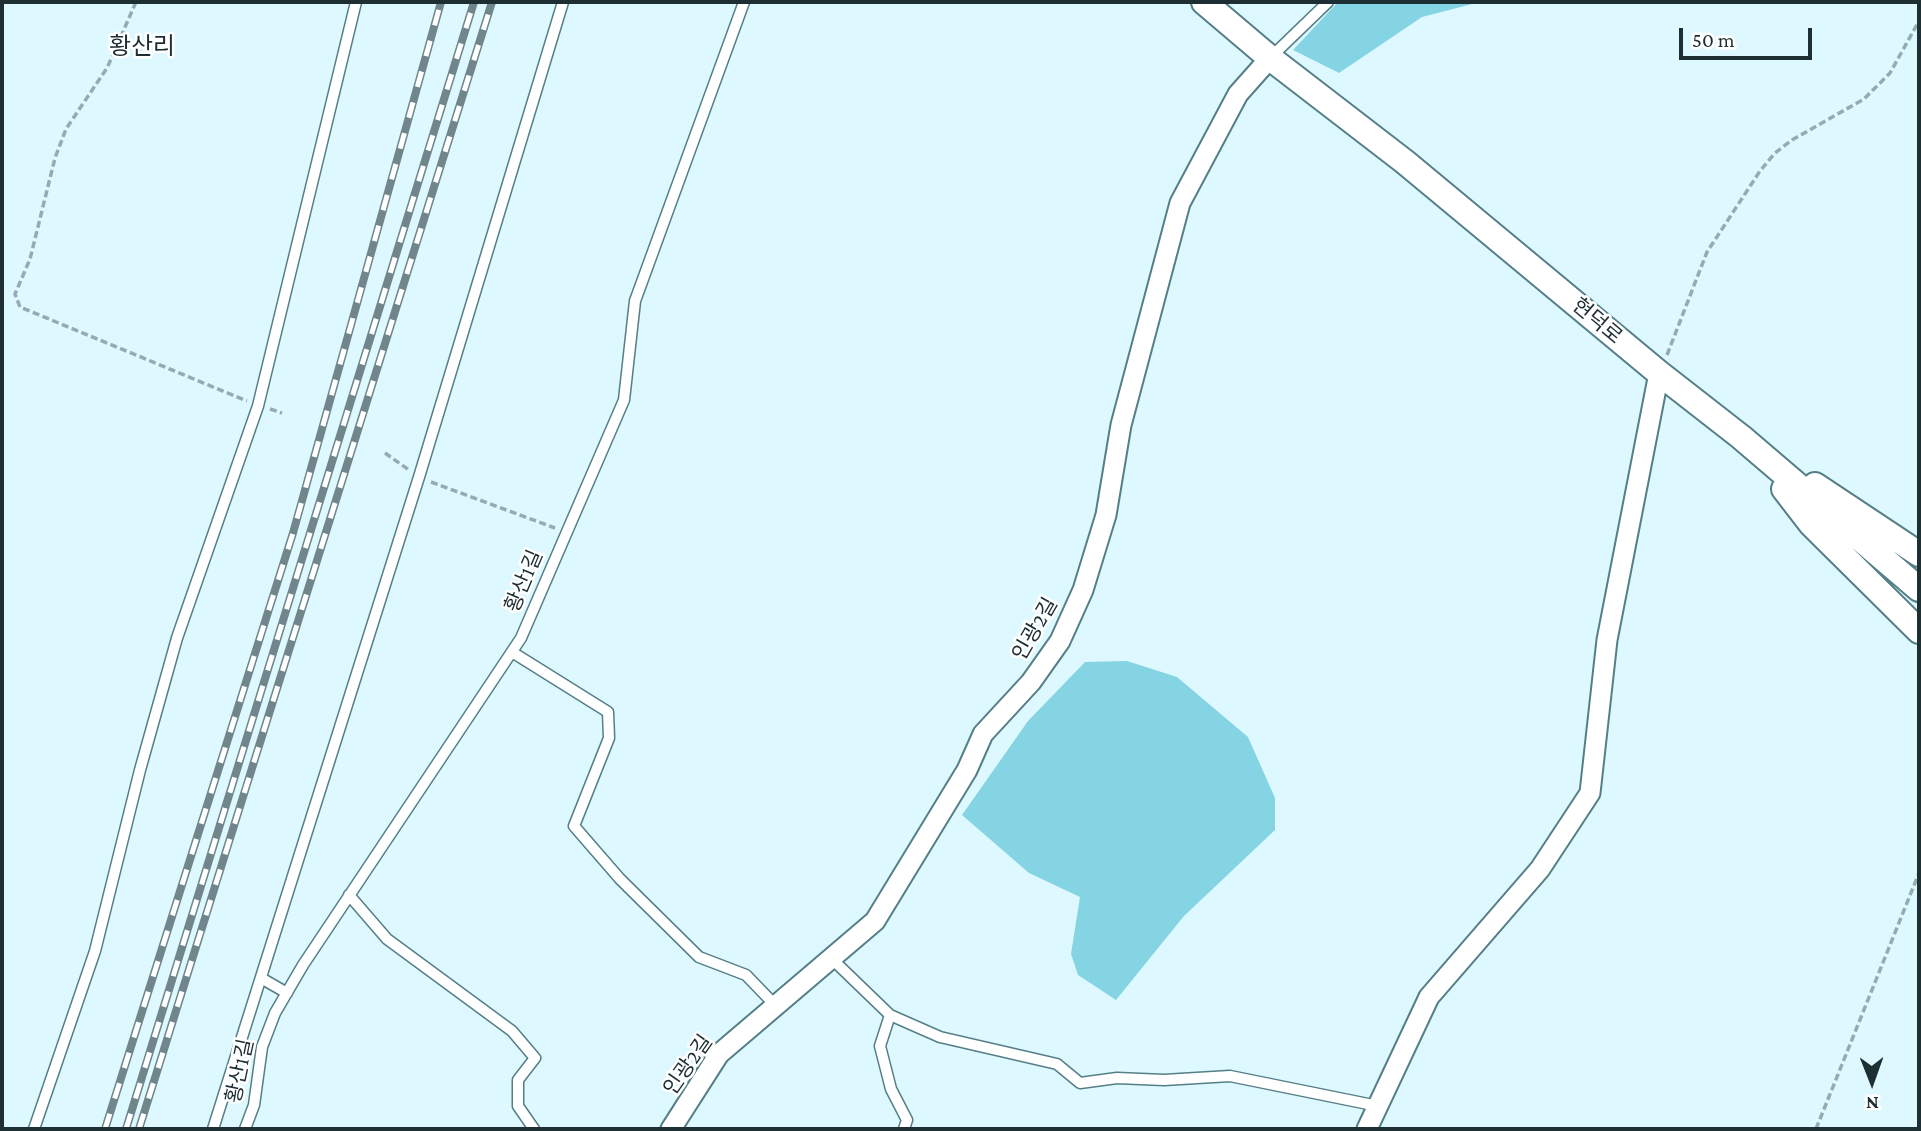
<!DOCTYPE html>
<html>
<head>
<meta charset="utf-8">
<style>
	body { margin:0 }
	#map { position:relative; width:1921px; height:1131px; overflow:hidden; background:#ddf8fe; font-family:"Crimson Pro",serif }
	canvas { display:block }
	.frame { position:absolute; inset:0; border:4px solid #1d2f33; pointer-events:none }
	.north { position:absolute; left:1837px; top:1047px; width:70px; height:70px; -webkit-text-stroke:5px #fff; paint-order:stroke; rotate:179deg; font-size:19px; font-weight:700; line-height:28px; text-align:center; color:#1d2f33 }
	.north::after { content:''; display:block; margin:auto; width:24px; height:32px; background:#1d2f33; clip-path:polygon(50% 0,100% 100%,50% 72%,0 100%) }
	.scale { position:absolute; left:1679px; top:28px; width:133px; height:32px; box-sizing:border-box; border:4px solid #1d2f33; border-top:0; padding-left:9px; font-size:21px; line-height:24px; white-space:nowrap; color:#1d2f33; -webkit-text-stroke:5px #fff; paint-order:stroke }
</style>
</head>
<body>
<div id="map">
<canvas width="1921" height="1131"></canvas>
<div class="frame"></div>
<div class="north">N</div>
<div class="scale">50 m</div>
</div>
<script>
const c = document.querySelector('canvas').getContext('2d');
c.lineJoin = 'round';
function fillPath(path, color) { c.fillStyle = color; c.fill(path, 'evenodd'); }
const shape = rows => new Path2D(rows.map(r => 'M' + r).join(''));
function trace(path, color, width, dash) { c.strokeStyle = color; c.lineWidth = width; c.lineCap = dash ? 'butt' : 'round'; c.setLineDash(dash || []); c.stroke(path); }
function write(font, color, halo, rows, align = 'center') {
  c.font = font + ' "Crimson Pro","Noto Sans KR",serif'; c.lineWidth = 5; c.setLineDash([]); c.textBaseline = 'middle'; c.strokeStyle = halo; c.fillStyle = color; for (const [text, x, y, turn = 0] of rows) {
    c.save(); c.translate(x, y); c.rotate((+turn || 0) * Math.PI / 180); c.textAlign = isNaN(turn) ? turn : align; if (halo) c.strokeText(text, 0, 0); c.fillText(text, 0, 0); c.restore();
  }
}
const green = shape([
	[1338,2,1480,2,1422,17,1339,73,1293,50],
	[1127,661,1177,677,1248,737,1275,798,1275,830,1184,916,1116,1000,1078,975,1071,954,1080,897,1029,873,962,815,1028,721,1085,662]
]);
const path = shape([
	[136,2,107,68,66,129,55,158,30,259,15,294,20,307,247,401],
	[1667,355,1707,252,1760,171,1775,153,1792,140,1864,99,1890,73,1919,21],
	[270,409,282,413],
	[385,453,409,470],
	[431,482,555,528],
	[1816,1129,1919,873]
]);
const service = shape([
	[1270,58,1328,2],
	[512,652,608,712,609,738,574,826,620,879,699,957,746,975,774,1004],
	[349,895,387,939,512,1031,535,1058,518,1080,518,1106,534,1129],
	[831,958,890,1015,940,1037,1057,1064,1080,1083,1117,1078,1164,1080,1230,1076,1378,1106],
	[261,978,287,993],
	[890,1015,880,1046,891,1089,907,1120,904,1129],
	[34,1129,95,951,140,770,177,638,258,406,356,2],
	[213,1129,419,477,563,2],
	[245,1129,254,1105,262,1047,275,1013,303,965,521,638,624,400,635,301,744,2]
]);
const minor = shape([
	[671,1129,719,1054,875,921,967,770,983,734,1031,682,1060,641,1083,590,1106,515,1121,425,1180,203,1238,94,1270,58],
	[1367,1129,1429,997,1540,869,1590,793,1607,640,1659,373]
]);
const tertiary = shape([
	[1204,2,1270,58,1405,162,1659,373,1741,437,1919,589],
	[1815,485,1919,554],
	[1784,489,1811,524,1919,631]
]);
const rail = shape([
	[105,1129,293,533,441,2],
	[126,1129,474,2],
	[139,1129,492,2]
]);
const streetNames = [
	["현덕로",1597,321,40],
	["황산1길",524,581,-67],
	["인광2길",1035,629,-60],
	["인광2길",688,1065,-55],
	["황산1길",240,1071,-78]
];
const quarterNames = [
	["황산리",142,47]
];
fillPath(green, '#85d4e4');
trace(service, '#557f87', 13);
trace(minor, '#557f87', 23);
trace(tertiary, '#557f87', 28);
trace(path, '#94acb1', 3.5, [7, 3.5]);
trace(service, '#fff', 10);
trace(minor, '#fff', 19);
trace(tertiary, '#fff', 24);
trace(rail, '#70868a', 8);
trace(rail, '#fff', 5, [16]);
write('21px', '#1d2f33', '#fff', streetNames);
write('24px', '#1d2f33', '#fff', quarterNames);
</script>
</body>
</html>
